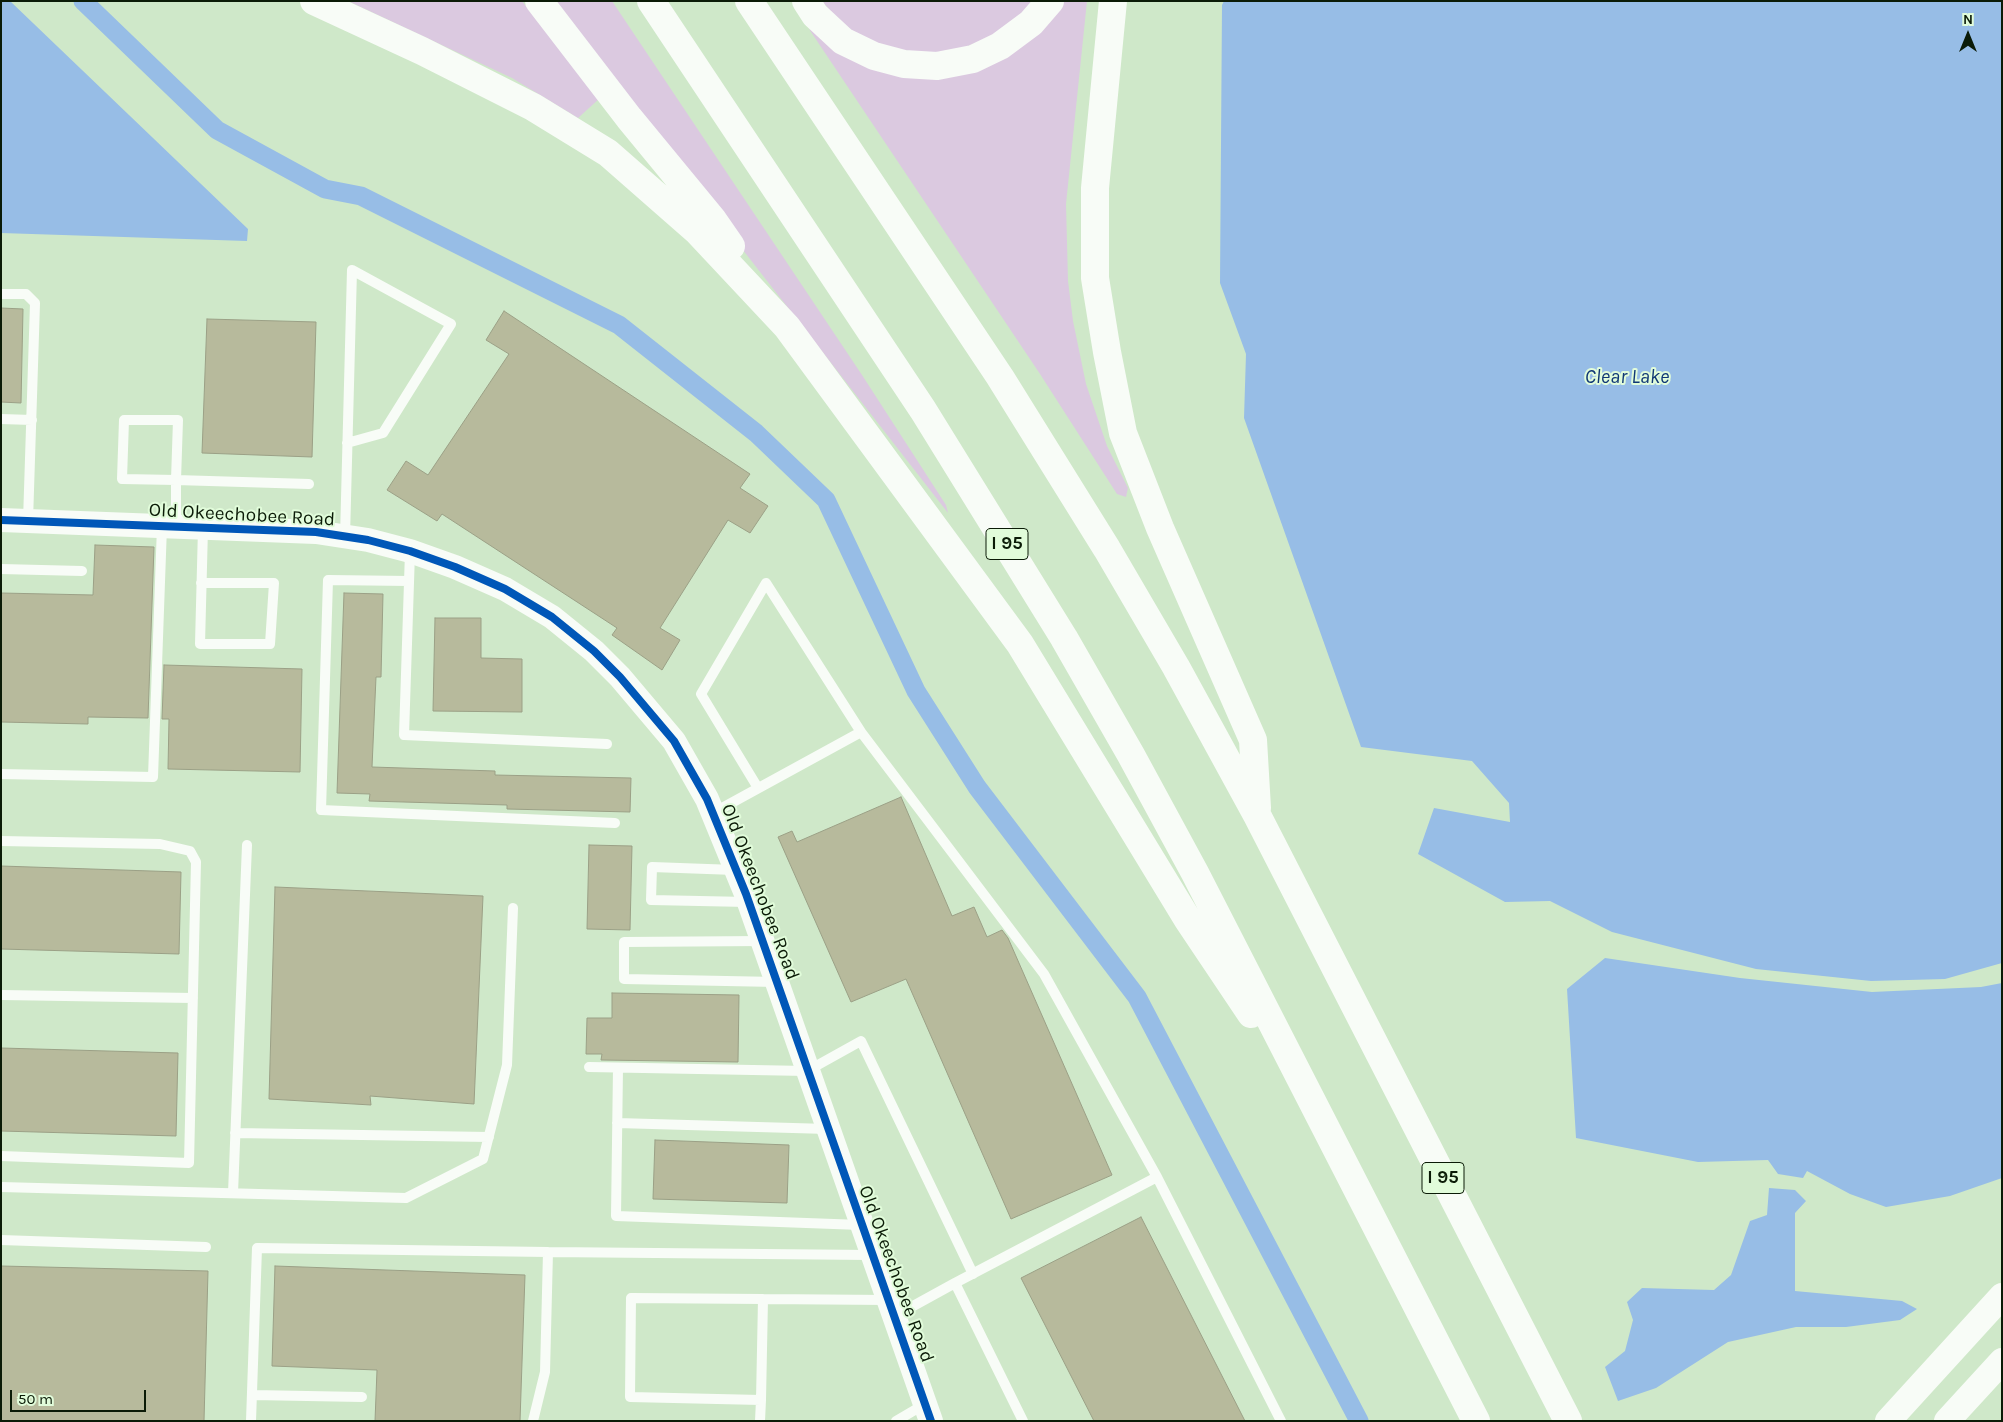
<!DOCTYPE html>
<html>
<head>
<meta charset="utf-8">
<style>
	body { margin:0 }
	#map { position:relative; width:2003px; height:1422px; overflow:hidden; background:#cfe8c9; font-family:Karla,sans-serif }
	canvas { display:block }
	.frame { position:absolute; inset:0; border:2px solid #0b1b07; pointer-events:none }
	.north { position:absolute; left:1943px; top:10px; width:50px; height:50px; -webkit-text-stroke:4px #e1fcda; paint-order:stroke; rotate:0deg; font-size:14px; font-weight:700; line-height:20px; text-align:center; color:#0b1b07 }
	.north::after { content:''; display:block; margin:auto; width:18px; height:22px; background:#0b1b07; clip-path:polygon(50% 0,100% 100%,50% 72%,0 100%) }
	.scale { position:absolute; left:10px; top:1390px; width:136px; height:22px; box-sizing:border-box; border:2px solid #0b1b07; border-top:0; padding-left:6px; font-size:15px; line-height:18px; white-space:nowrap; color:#0b1b07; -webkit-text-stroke:4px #e1fcda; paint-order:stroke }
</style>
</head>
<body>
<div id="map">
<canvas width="2003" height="1422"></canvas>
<div class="frame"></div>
<div class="north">N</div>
<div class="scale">50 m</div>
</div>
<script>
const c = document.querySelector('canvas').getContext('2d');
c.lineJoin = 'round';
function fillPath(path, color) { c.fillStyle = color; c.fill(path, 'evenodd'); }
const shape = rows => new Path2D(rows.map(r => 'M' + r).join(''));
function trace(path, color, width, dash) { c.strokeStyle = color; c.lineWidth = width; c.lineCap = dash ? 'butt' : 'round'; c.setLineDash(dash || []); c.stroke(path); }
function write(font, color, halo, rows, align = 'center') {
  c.font = font + ' Karla,sans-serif'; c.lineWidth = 4; c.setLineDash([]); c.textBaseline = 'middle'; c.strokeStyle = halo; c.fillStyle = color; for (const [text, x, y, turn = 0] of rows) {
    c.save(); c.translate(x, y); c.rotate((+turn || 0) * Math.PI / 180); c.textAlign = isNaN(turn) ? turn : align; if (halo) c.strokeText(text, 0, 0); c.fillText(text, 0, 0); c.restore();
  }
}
const green = shape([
	[348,1,522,1,599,99,578,118,512,78],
	[553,1,612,1,862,375,946,505,948,513,725,227],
	[822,1,1037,1,1011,28,949,54,885,49,853,32,835,17],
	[1059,1,1087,1,1066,204,1068,281,1073,321,1086,384,1107,446,1128,488,1126,497,1117,494,1040,374,809,29,916,74]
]);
const water = shape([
	[1,1,10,1,248,229,247,241,1,233],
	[1224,1,2002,1,2002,963,1945,979,1871,981,1756,969,1612,932,1550,901,1505,902,1418,854,1434,808,1510,822,1509,803,1472,761,1361,747,1244,418,1246,354,1220,283,1222,5],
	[1605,958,1740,978,1872,992,1981,987,2002,983,2002,1178,1950,1196,1886,1207,1850,1194,1807,1171,1803,1178,1778,1174,1768,1160,1698,1162,1576,1138,1567,989],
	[1769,1188,1795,1190,1806,1201,1795,1213,1795,1291,1902,1301,1917,1309,1900,1320,1846,1327,1796,1327,1728,1342,1656,1388,1618,1401,1605,1367,1625,1351,1633,1320,1627,1302,1642,1288,1714,1290,1731,1275,1750,1221,1767,1215]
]);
const canal = shape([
	[83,1,217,130,325,189,361,196,619,325,756,433,826,500,916,691,977,787,1137,997,1359,1421]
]);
const building = shape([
	[1,308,23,309,21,403,1,402,1,308],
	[504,311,750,474,740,488,768,506,750,533,728,520,660,628,680,640,662,670,612,635,617,628,442,514,437,521,387,490,406,461,428,475,509,354,486,340,504,311],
	[207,319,316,322,312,457,202,453,207,319],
	[95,545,154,547,148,718,88,717,88,724,1,722,1,593,93,595,95,545],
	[344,593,383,594,381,677,376,677,372,767,495,771,495,775,631,778,630,812,507,809,507,805,369,801,370,794,337,793,344,593],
	[435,618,481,618,481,658,522,659,522,712,433,711,435,618],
	[164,665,302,669,300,772,168,769,169,719,162,719,164,665],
	[901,797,952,916,974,907,987,937,1002,930,1008,938,1112,1175,1011,1219,906,979,851,1002,778,837,792,831,797,842,901,797],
	[589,845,632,846,630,930,587,929,589,845],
	[1,866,181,872,179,954,1,949,1,866],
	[275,887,483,896,474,1104,370,1096,371,1105,269,1099,275,887],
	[612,993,739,995,738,1062,601,1060,602,1054,586,1054,587,1018,612,1018,612,993],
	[1,1048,178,1053,176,1136,1,1131,1,1048],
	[655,1140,789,1145,787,1203,653,1199,655,1140],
	[1141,1217,1245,1421,1094,1421,1021,1278,1141,1217],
	[1,1266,208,1271,204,1421,1,1421,1,1266],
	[275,1266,525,1275,520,1421,375,1421,377,1370,272,1366,275,1266]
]);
const service = shape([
	[1,294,26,294,35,303,28,521],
	[1,419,32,420],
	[176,527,176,480,178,420,124,420,122,479,176,480,309,484],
	[345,537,352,270,451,324,383,433,347,443],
	[410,552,404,735,607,744],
	[1,569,82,571],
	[409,581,328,580,321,810,615,823],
	[201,583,274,583,270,644,200,644,203,528],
	[861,732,1044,974,1157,1177,1281,1421],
	[1,774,153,777,162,526],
	[713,813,861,732,766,583,701,694,758,788],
	[1,841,160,844,190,851,196,862,189,1163,1,1156],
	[735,870,652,867,651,900,748,902],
	[762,941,624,942,624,979,777,982],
	[1,995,193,998],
	[589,1067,807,1071,861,1041,973,1274],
	[618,1068,616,1216,861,1225],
	[617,1123,828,1129],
	[235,1133,489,1137],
	[1,1187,406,1198,483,1159,507,1065,513,908],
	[233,1193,247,845],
	[1,1240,206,1247],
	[548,1252,871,1255],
	[763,1299,761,1400,630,1397,631,1298,763,1299,888,1300],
	[895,1316,955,1283],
	[252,1395,362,1397],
	[251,1421,257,1248,548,1252,545,1372,533,1421],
	[760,1421,761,1400],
	[896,1421,925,1404],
	[1023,1421,955,1283,1157,1177]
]);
const tertiary = shape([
	[1,520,316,532,368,540,410,551,455,567,505,589,552,617,594,651,620,677,674,741,707,799,746,894,931,1421]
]);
const secondary = shape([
	[1888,1421,2002,1296],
	[1947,1421,2002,1361]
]);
const motorway = shape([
	[314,1,422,51,533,107,608,153,697,231,787,327,1020,644,1188,920,1251,1014],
	[539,1,629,118,713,220,731,246],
	[651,1,923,410,1064,638,1131,755,1195,873,1476,1421],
	[749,1,1000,377,1107,549,1176,667,1258,817,1568,1421],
	[806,1,815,15,843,41,874,56,904,64,937,66,973,59,1000,46,1031,23,1050,1],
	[1113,1,1095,188,1095,278,1107,352,1123,433,1160,528,1253,740,1257,808]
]);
const cycleway = shape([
	[1,520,316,532,368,540,410,551,455,567,505,589,552,617,594,651,620,677,674,741,707,799,746,894,931,1421]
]);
const shields = [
	[1007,544,42],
	[1443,1178,42]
];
const shieldNames = [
	["I 95",1007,544],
	["I 95",1443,1178]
];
const streetNames = [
	["Old Okeechobee Road",242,515,3],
	["Old Okeechobee Road",760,892,69],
	["Old Okeechobee Road",896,1274,70]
];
const waterNames = [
	["Clear Lake",1627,377]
];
fillPath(green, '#dbc9e0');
fillPath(water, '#97bde6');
trace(canal, '#97bde6', 19);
fillPath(building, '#b7ba9c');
trace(building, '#9ba086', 1);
trace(service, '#f8fcf7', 10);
trace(tertiary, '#f8fcf7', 24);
trace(secondary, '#f8fcf7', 26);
trace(motorway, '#f8fcf7', 28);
trace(cycleway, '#0057b8', 8);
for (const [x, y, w] of shields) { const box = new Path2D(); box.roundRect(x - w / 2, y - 15.5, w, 31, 4); c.fillStyle = '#e1fcda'; c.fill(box); trace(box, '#0b1b07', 1); }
write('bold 18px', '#0b1b07', null, shieldNames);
write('19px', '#0b1b07', '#e1fcda', streetNames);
write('italic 20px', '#0f3775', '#e1fcda', waterNames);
</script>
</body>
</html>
